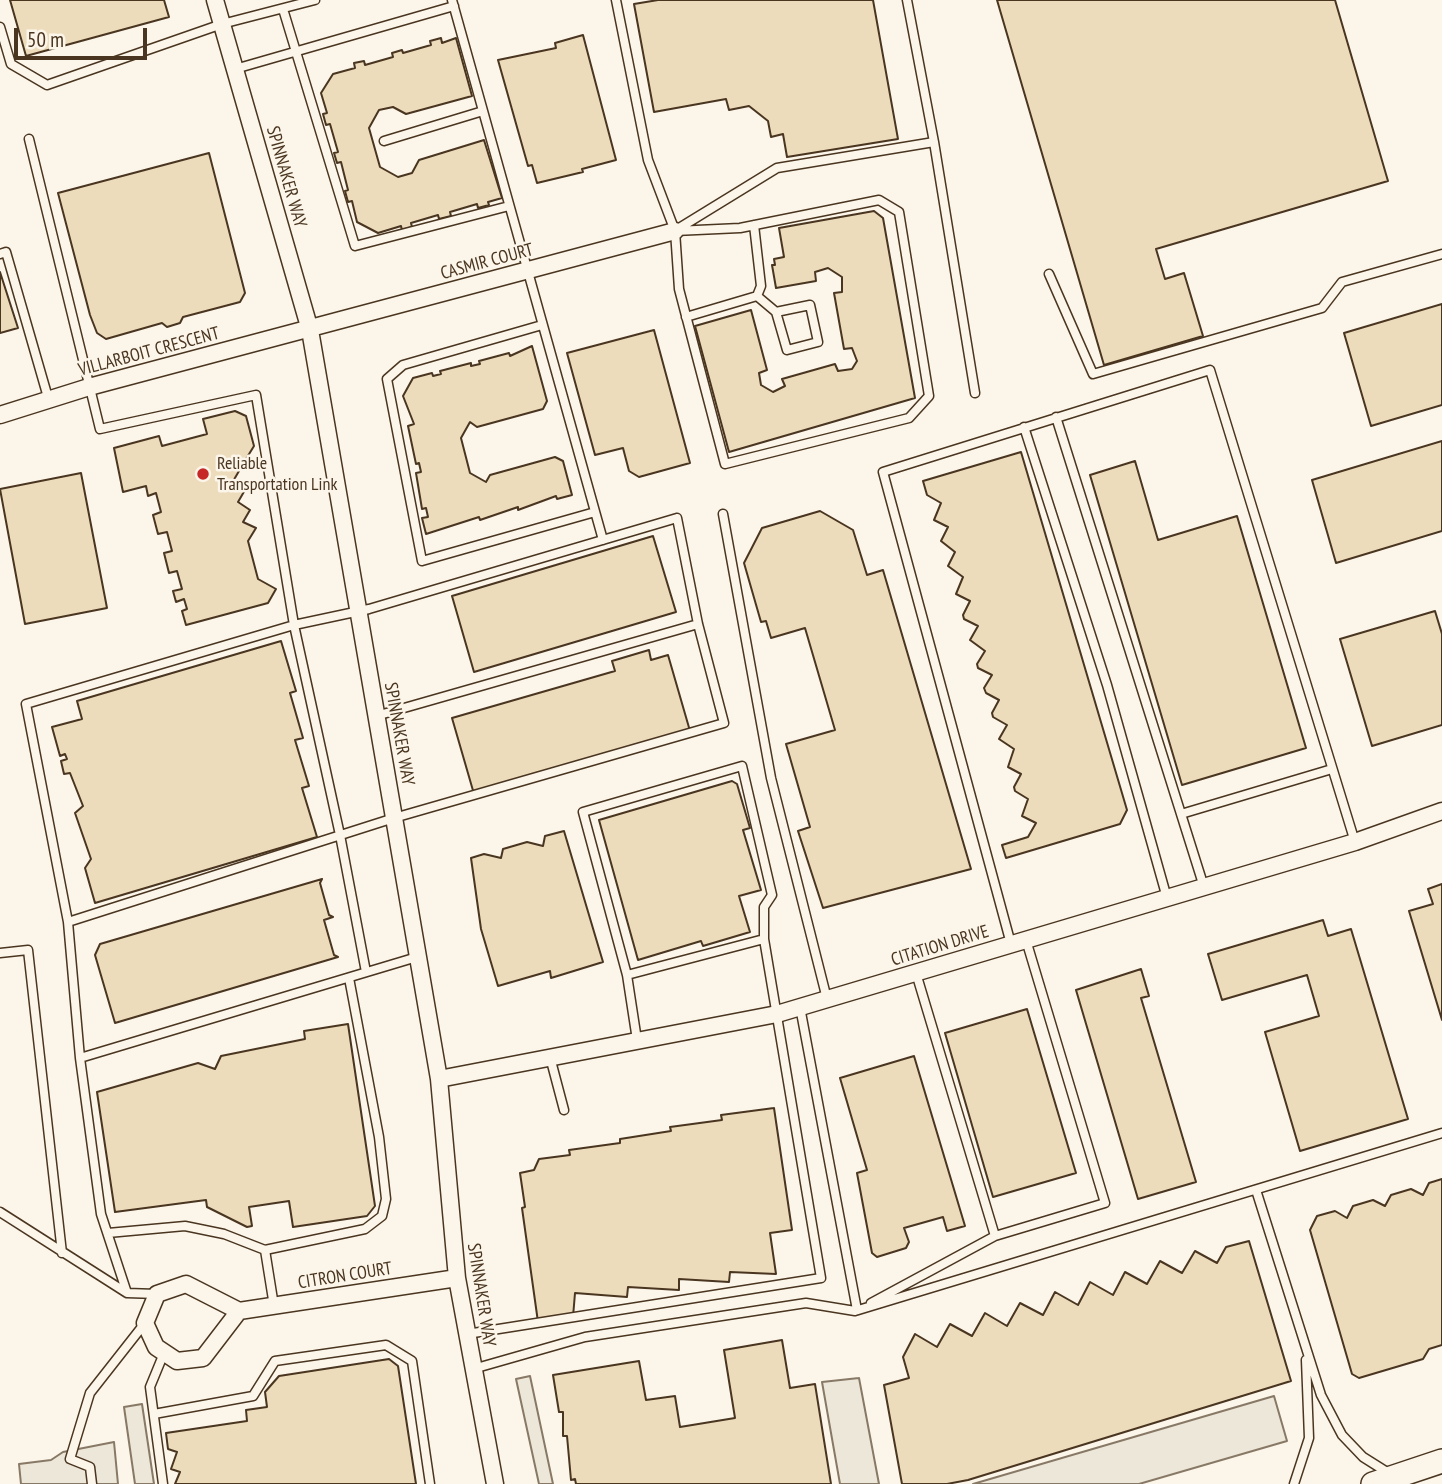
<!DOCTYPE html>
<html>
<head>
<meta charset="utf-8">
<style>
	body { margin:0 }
	#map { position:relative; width:1442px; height:1484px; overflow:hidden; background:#fbf6e9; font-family:"PT Sans Narrow",sans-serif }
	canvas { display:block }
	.scale { position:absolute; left:14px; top:28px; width:133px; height:32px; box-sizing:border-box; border:4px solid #4a3520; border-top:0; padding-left:9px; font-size:21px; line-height:24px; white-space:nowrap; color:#4a3520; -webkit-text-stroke:5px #fbf6e9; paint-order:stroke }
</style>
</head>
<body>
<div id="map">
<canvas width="1442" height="1484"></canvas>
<div class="scale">50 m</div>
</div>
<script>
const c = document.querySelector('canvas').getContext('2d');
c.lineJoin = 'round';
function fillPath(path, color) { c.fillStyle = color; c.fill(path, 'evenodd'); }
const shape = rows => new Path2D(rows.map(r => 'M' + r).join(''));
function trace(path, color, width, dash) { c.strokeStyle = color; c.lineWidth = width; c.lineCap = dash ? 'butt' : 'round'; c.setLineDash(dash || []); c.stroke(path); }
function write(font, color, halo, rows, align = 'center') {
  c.font = font + ' "PT Sans Narrow",sans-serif'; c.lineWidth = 5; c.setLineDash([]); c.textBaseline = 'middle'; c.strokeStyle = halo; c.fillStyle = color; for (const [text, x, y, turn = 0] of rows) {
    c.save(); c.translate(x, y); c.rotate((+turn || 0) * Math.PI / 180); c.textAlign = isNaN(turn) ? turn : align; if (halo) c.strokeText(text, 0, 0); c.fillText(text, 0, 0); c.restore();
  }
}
const parking = shape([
	[530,1376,553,1484,539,1484,516,1379,530,1376],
	[859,1378,879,1484,840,1484,822,1382,859,1378],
	[1274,1396,1287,1441,1139,1484,973,1484,1274,1396],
	[142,1404,154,1484,135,1484,124,1407,142,1404],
	[114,1442,118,1484,21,1484,19,1464,51,1460,63,1452,114,1442]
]);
const building = shape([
	[10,0,164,0,169,17,26,56,10,0],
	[658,0,873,0,898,139,787,157,783,134,771,137,768,121,749,106,729,110,726,99,654,112,634,4,658,0],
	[997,0,1335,0,1388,181,1156,249,1165,279,1184,273,1203,336,1104,365,997,0],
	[583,35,616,160,582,169,583,172,537,183,532,165,528,166,498,60,556,48,555,43,583,35],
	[441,38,442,43,456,38,472,96,406,114,393,107,379,110,369,128,380,167,398,177,412,173,419,160,484,140,502,198,488,202,489,205,478,208,477,204,450,212,451,216,439,219,438,215,411,223,412,227,402,230,401,226,378,233,357,222,352,201,348,202,345,191,348,190,341,162,337,163,334,153,338,152,330,124,326,125,323,114,327,113,321,93,333,74,355,68,354,63,364,61,365,65,393,57,392,53,402,50,403,53,431,45,430,41,441,38],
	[209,153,245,293,240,302,183,317,180,323,167,327,162,323,106,339,97,333,90,315,58,193,209,153],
	[874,211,883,218,915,398,729,452,695,326,751,310,767,370,759,373,761,385,773,392,785,386,782,379,835,364,838,371,852,369,857,361,852,348,844,349,834,293,842,292,842,277,828,268,815,272,816,281,776,288,772,265,775,265,774,259,784,257,779,228,874,211],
	[0,272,18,328,0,333,0,272],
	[1442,304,1442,405,1371,426,1344,333,1442,304],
	[654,330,690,463,639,477,629,471,623,448,595,455,567,353,654,330],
	[532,346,547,401,543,409,477,427,470,422,461,438,470,473,486,482,490,475,555,457,563,461,572,495,557,499,556,496,518,510,518,507,480,520,479,517,426,534,422,518,428,517,426,508,422,509,416,473,421,472,419,463,416,464,408,426,414,424,403,396,413,378,432,373,433,376,441,374,440,371,471,363,471,366,480,364,479,361,509,353,510,356,532,346],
	[235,411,246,416,254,446,246,459,237,462,239,471,232,483,245,490,238,502,250,510,243,522,256,528,248,541,258,579,276,589,268,603,186,625,182,611,187,609,184,599,176,602,173,591,182,589,177,571,169,573,164,553,172,551,167,532,158,534,153,515,161,512,156,493,148,496,146,486,123,492,114,448,159,436,162,446,207,434,203,419,235,411],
	[1442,441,1442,531,1336,563,1312,480,1442,441],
	[1021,452,1127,810,1120,824,1006,858,1002,845,1028,837,1036,823,1022,816,1028,799,1015,791,1014,787,1021,774,1008,767,1014,749,999,739,1007,725,993,717,992,713,999,700,986,693,984,688,992,675,978,668,977,664,985,651,970,640,978,626,964,619,963,615,970,601,956,594,963,577,948,566,955,552,941,541,948,527,934,520,941,503,927,495,923,481,1021,452],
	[1135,461,1158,540,1237,516,1306,748,1182,785,1090,475,1135,461],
	[81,473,107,608,25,624,0,489,81,473],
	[820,511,853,530,867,575,883,570,971,869,823,908,798,831,810,827,786,744,835,730,805,628,771,638,766,621,761,622,744,563,762,528,820,511],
	[653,536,676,612,474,672,452,596,653,536],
	[1435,611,1442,634,1442,725,1372,746,1340,639,1435,611],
	[281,641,296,691,290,693,303,738,295,740,309,786,302,788,317,837,95,903,85,868,91,859,75,813,83,806,70,773,64,774,61,761,67,759,65,754,60,756,52,727,82,719,77,701,281,641],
	[649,650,651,660,668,655,690,731,474,794,452,718,615,671,612,661,649,650],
	[732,781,737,784,750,828,743,830,761,890,739,896,750,932,703,946,701,941,638,960,599,820,732,781],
	[564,831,603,962,551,978,550,971,498,986,481,929,471,858,484,854,501,858,503,849,527,842,543,846,545,836,564,831],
	[322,879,320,883,329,915,333,917,324,920,334,955,338,957,115,1023,95,955,100,944,322,879],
	[1442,884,1442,1020,1409,911,1433,904,1428,889,1442,884],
	[1323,920,1328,936,1351,929,1408,1119,1300,1151,1265,1032,1319,1016,1307,975,1222,1000,1208,954,1323,920],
	[1141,969,1149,996,1141,998,1196,1182,1138,1199,1076,990,1141,969],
	[1027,1009,1076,1173,993,1197,945,1033,1027,1009],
	[348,1024,375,1206,367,1216,293,1227,289,1201,249,1207,252,1226,247,1227,207,1207,206,1200,115,1212,97,1092,198,1063,215,1069,221,1056,305,1039,304,1031,348,1024],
	[914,1056,965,1226,947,1231,943,1217,904,1228,909,1242,906,1248,877,1257,872,1253,857,1173,867,1170,840,1078,914,1056],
	[774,1108,792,1230,770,1233,776,1274,730,1272,729,1282,679,1279,679,1290,628,1287,627,1297,575,1293,573,1317,538,1322,522,1208,525,1207,520,1173,534,1170,539,1159,570,1155,569,1150,620,1143,620,1139,671,1131,670,1127,722,1120,721,1115,774,1108],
	[1442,1179,1442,1345,1429,1349,1423,1359,1359,1378,1352,1374,1310,1230,1317,1216,1335,1211,1347,1218,1353,1206,1373,1200,1385,1206,1391,1195,1411,1189,1423,1195,1429,1183,1442,1179],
	[1249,1241,1291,1381,968,1480,947,1484,902,1484,884,1385,909,1378,903,1357,915,1334,937,1347,950,1324,972,1336,985,1313,1007,1326,1020,1303,1043,1315,1055,1292,1078,1305,1090,1282,1113,1295,1125,1272,1147,1284,1160,1261,1182,1273,1195,1251,1217,1263,1226,1247,1249,1241],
	[782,1340,790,1388,815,1384,831,1484,576,1484,575,1479,571,1480,567,1436,563,1436,563,1412,559,1412,553,1375,639,1361,646,1400,675,1396,680,1427,735,1418,724,1350,782,1340],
	[389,1359,398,1366,416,1484,175,1484,180,1472,171,1469,177,1452,168,1449,166,1433,247,1421,246,1410,267,1407,265,1392,279,1376,389,1359]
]);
const service = shape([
	[452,0,603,540],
	[616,0,648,160,675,231,679,289,725,464,909,418,929,396,899,212,879,200,740,228,675,231],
	[907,0,934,142],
	[283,9,355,246,509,206],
	[0,27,11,64,47,85,222,24,315,0],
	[235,69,454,6],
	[29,139,100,429,256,395,294,625,340,835,366,972],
	[384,141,483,111],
	[676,230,777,168,934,142,975,393],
	[0,254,6,252,49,401],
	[1049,274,1093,374,1322,308,1342,282,1442,254],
	[757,296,776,312,810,305,818,342,787,350,776,312],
	[686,317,757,296,761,286,754,225],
	[542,325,403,365,387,379,422,561,595,512],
	[1056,417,1204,887],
	[1024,427,1107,685,1167,898],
	[723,514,771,778,827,999],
	[376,716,698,624],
	[1181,814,1332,769],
	[68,922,394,818,724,723,698,624,677,518,369,609,294,625,26,704,68,922,80,1058],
	[1011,944,883,472,1210,370,1355,842],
	[0,953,28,950,62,1253],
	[916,973,995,1236,1105,1203,1026,940],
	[627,975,583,812,742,766,772,895,764,907,764,939],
	[800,1007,857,1310],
	[550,1057,564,1110],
	[1256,1190,1321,1395,1342,1435,1363,1457,1390,1474],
	[0,1212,127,1293,157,1294],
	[108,1233,185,1226,224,1234,265,1250,365,1229,382,1216,386,1199,379,1137,349,978],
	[265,1250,274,1306],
	[127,1293,101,1214,80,1058,417,957],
	[871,1303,995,1236],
	[467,1334,821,1278,764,939,627,975,637,1040],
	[473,1369,585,1337,806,1303,855,1311,1442,1133],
	[154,1414,253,1396,275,1361,386,1345,412,1361,430,1484],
	[92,1484,90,1467,70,1459,90,1393,145,1323],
	[163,1484,150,1387,164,1353],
	[1294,1484,1309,1438,1306,1360]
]);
const minor = shape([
	[215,0,310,330,439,1079,457,1278,495,1484],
	[0,415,89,387,675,231],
	[439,1079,777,1014,1355,842,1442,811],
	[239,1311,203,1358,177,1361,156,1347,145,1323,157,1294,186,1284,239,1311,457,1278]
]);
const secondary = shape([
	[1373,1484,1442,1461]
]);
const markers = [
	[203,474,7,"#c62828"]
];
const streetNames = [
	["SPINNAKER WAY",286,177,74],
	["CASMIR COURT",487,262,-15],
	["VILLARBOIT CRESCENT",149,352,-15],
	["SPINNAKER WAY",399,734,80],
	["CITATION DRIVE",940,946,-17],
	["CITRON COURT",345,1276,-9],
	["SPINNAKER WAY",481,1295,81]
];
const poiNames = [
	["Reliable",217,464],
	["Transportation Link",217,485]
];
fillPath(parking, '#ede7d9');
trace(parking, '#887966', 2);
fillPath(building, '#ecdcbc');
trace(building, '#4a3520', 2);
trace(service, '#4a3520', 11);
trace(minor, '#4a3520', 19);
trace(secondary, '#4a3520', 26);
trace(service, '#fbf6e9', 8);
trace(minor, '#fbf6e9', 16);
trace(secondary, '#fbf6e9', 23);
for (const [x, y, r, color] of markers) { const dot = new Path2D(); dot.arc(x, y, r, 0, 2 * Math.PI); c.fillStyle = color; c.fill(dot); trace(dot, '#fbf6e9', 2.5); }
write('18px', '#4a3520', '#fbf6e9', streetNames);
write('18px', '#4a3520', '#fbf6e9', poiNames, 'left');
</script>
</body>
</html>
